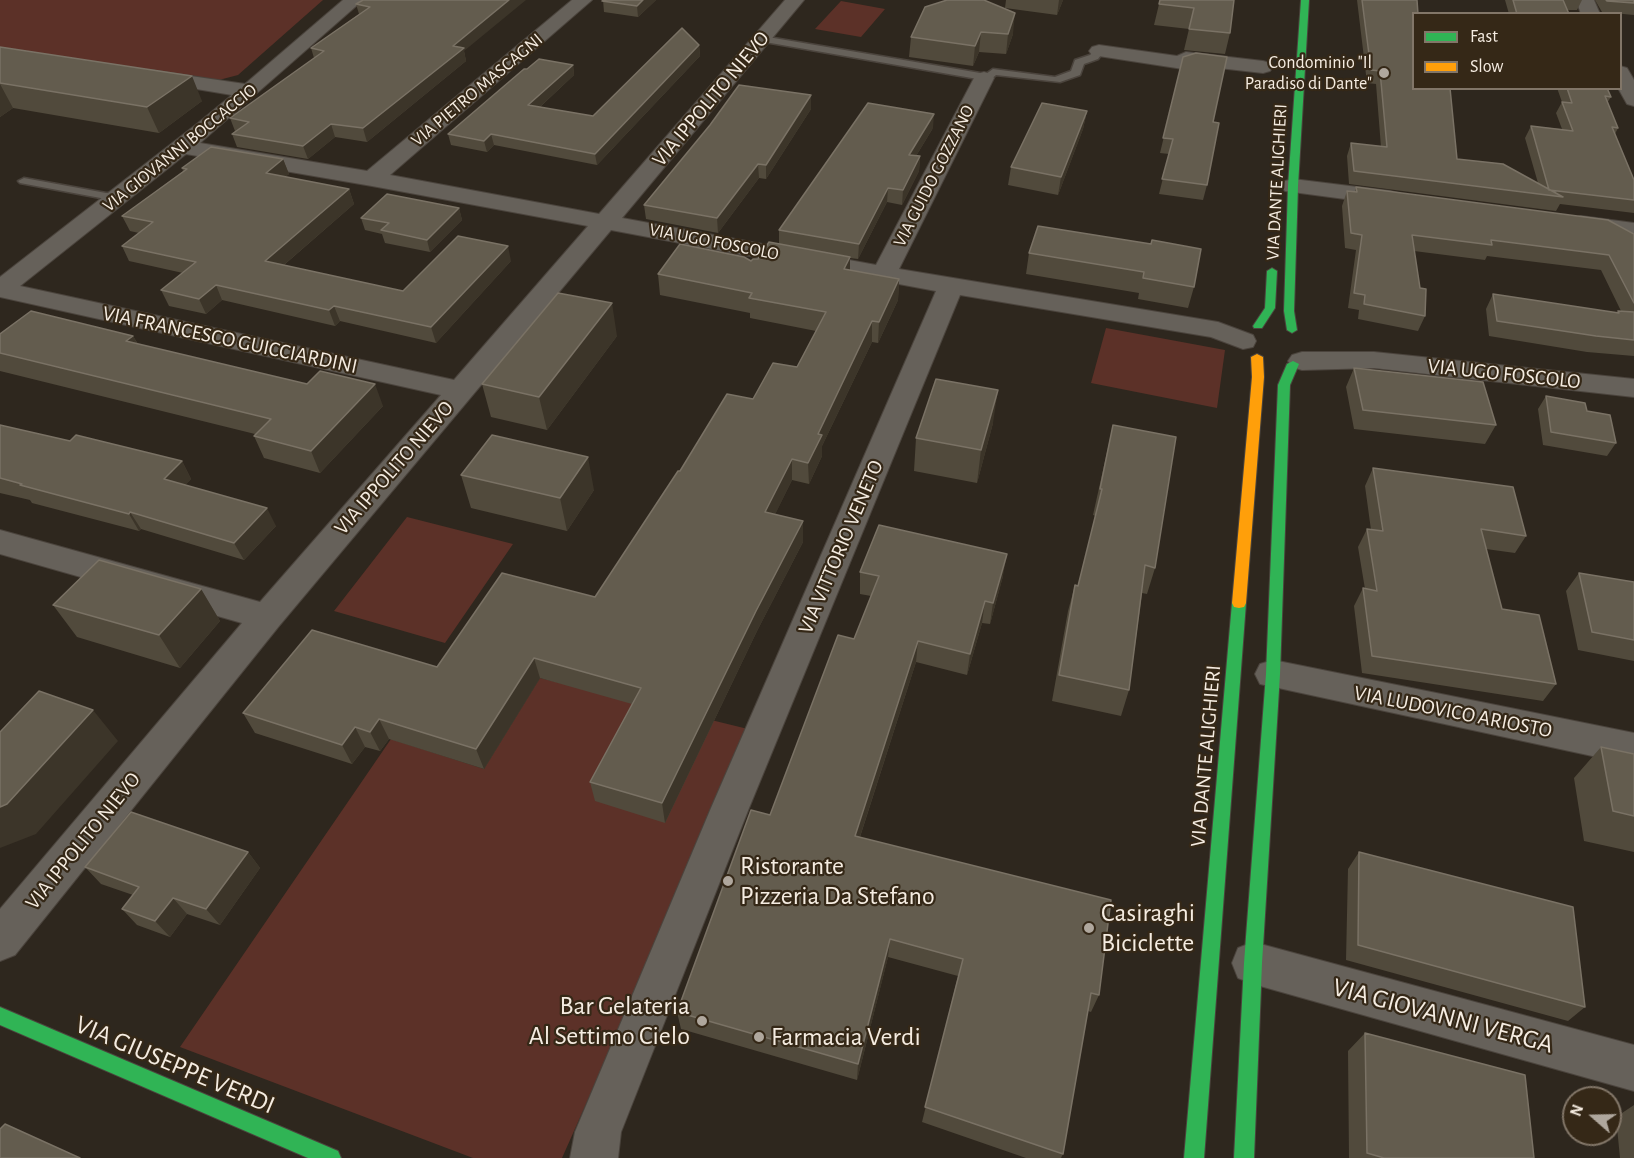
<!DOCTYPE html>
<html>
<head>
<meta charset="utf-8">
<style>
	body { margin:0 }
	#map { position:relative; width:1634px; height:1158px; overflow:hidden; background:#2e271e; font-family:"Alegreya Sans",sans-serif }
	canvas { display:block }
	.legend { position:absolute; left:1412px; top:12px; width:210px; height:78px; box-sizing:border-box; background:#352817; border:2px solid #827668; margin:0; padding:8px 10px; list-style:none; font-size:18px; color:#f5ece1 }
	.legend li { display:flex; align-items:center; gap:12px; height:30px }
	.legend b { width:30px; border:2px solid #827668 }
	.north { position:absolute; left:1562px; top:1086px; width:60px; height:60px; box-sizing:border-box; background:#352817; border:2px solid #827668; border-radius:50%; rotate:290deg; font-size:16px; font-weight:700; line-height:24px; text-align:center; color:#f5ece1 }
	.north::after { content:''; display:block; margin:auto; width:21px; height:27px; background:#afa79d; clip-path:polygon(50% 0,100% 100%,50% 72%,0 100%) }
</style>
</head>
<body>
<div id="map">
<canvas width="1634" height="1158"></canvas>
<ul class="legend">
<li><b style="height:8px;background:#30b455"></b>Fast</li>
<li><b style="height:8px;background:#ff9f0a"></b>Slow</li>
</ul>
<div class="north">N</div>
</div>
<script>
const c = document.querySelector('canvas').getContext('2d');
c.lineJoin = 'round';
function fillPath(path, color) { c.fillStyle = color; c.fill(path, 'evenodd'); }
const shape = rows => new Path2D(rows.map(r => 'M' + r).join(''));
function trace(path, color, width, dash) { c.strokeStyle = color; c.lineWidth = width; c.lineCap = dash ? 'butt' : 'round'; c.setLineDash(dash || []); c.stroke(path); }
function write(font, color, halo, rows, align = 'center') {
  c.font = font + ' "Alegreya Sans",sans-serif'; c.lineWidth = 4.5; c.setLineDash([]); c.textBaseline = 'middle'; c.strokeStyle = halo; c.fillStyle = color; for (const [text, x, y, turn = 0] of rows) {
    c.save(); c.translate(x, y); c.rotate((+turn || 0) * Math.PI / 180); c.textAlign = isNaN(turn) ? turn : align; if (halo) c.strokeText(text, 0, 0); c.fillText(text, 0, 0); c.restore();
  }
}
const green = shape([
	[0,0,323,0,238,75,215,81,0,49],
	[841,1,885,9,861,37,815,29],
	[1106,328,1225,350,1217,408,1091,383],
	[407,517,513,544,445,643,334,611],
	[540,678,752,730,562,1158,473,1158,180,1047,391,739,484,769]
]);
const lane = shape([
	[762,36,986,74,993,69,1055,77,1071,71,1075,60,1090,55,1096,49,1104,51,1098,59,1084,64,1080,75,1060,82,996,75,989,81,759,41,759,37,762,36],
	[24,178,106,193,121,193,127,196,121,199,106,199,20,183,18,181,24,178]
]);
const street = shape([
	[343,0,363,0,200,143,367,171,572,0,592,0,390,175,599,214,785,0,804,0,622,218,876,265,974,78,977,74,984,72,991,74,994,78,899,269,1218,322,1253,335,1256,341,1253,347,1243,349,1211,337,960,295,749,808,621,1132,618,1158,570,1158,575,1132,711,808,936,291,611,230,279,626,15,955,0,961,0,909,242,623,0,554,0,530,260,602,441,395,0,297,0,277,198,123,232,95,143,80,140,76,143,72,150,70,245,84,343,0],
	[186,154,372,186,588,226,454,380,20,286,186,154],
	[1576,0,1594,0,1600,14,1581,14,1576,0],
	[1099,45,1177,56,1186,52,1263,61,1270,63,1273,67,1270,71,1263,73,1192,65,1183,69,1092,55,1089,51,1092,47,1099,45],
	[1620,66,1627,68,1634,80,1634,106,1627,104,1618,88,1620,88,1620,66],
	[1293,179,1390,191,1398,193,1402,198,1398,203,1390,205,1285,191,1281,186,1285,181,1293,179],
	[1581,216,1634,223,1634,237,1573,228,1569,223,1573,218,1581,216],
	[1302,352,1374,352,1634,379,1634,397,1374,368,1302,370,1292,367,1288,361,1292,355,1302,352],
	[1273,660,1634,733,1634,765,1260,684,1255,674,1260,664,1273,660],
	[1253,942,1634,1045,1634,1091,1253,984,1238,978,1232,963,1238,948,1253,942]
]);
const fast = shape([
	[1301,0,1309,0,1298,186,1294,311,1297,330,1292,333,1287,330,1284,311,1288,186,1301,0],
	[1272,268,1277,271,1275,308,1262,328,1254,328,1253,326,1265,308,1267,271,1272,268],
	[1293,361,1299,364,1290,385,1280,674,1262,963,1254,1158,1234,1158,1244,963,1266,674,1278,385,1287,364,1293,361],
	[1239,598,1244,599,1246,603,1204,1158,1184,1158,1232,603,1234,599,1239,598],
	[0,1007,338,1151,341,1158,308,1158,0,1025,0,1007]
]);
const slow = shape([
	[1257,354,1263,357,1264,377,1246,603,1244,607,1239,608,1234,607,1232,603,1252,377,1251,357,1257,354]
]);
const wall = shape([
	[363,0,464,51,466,61,367,142,335,137,308,159,237,147,232,134,235,131,230,118,314,58,311,48,359,14,356,4],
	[603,0,656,0,638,17,604,12],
	[1006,0,1063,0,1057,15,1005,8],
	[1160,0,1234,0,1230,33,1225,54,1184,50,1189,29,1154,25],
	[1357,0,1417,0,1413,14,1457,159,1538,183,1525,138,1531,126,1562,129,1556,113,1562,102,1557,88,1607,88,1611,97,1607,103,1618,128,1615,134,1634,180,1634,213,1560,204,1556,211,1349,184,1347,156,1351,143,1381,147,1376,84,1367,83],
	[1505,0,1582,0,1577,10,1568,10,1569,14,1509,14],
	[1595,0,1634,0,1634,15,1602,12],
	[925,7,1013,34,1006,54,979,52,973,66,909,57,911,37],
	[699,45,700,56,597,165,494,145,487,152,451,145,448,134,527,69,573,65,574,75,540,107,593,116],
	[0,47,202,101,159,133,13,108,0,117],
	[1183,57,1213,122,1207,185,1203,200,1159,194,1169,154,1160,153],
	[811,109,766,179,759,178,718,233,646,219,644,205,710,125],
	[1087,111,1083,129,1058,195,1008,185,1011,167],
	[933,128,916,156,920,156,919,171,902,205,887,202,858,259,850,258,850,271,899,279,898,300,878,343,872,342,822,446,822,456,809,484,792,480,775,514,803,521,803,542,757,631,665,823,595,801,590,782,632,704,540,678,484,769,389,739,380,751,365,747,352,764,255,733,243,713,437,667,595,597,680,471,753,399,797,367,816,331,750,318,750,313,660,295,658,274,751,261,758,259,779,244,779,230],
	[283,159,289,174,285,177,349,189,354,204,284,265,403,291,511,261,436,343,340,321,335,326,222,300,206,314,169,306,161,290,183,273,129,261,122,246,139,233,130,231,122,216,183,171,182,168],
	[1356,187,1634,234,1634,356,1587,352,1489,336,1486,309,1493,294,1617,313,1618,311,1621,311,1601,270,1487,256,1485,260,1414,251,1425,316,1418,331,1358,319,1359,310,1348,308,1356,250,1345,248,1342,206,1347,191,1355,192],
	[459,208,462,220,430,252,385,243,382,234,365,230,361,218],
	[1038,226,1194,287,1188,308,1138,299,1139,293,1026,274,1029,253],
	[0,334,133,336,138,344,383,406,320,473,264,458,254,436,255,434,0,371],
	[617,336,547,430,491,417,482,384],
	[1354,368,1496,425,1485,444,1354,429,1346,387],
	[1546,396,1587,411,1616,443,1607,456,1543,445,1538,409],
	[993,423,977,483,914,471,916,438],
	[0,425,70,441,182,461,191,479,185,485,276,526,244,560,141,529,139,531,32,503,30,500,0,493],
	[1113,425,1155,568,1147,594,1142,593,1129,690,1121,716,1052,701,1068,611,1075,585,1078,586,1096,516,1093,515],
	[1373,468,1526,536,1515,553,1486,549,1502,609,1556,684,1543,701,1362,673,1354,606,1363,588,1365,589,1358,547,1367,529,1371,530,1365,486],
	[461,475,594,490,567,531,471,508],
	[860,572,1003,576,990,624,982,623,967,675,916,662,860,837,1099,995,1091,1012,1088,1011,1063,1154,1061,1158,1026,1158,922,1122,958,976,888,957,857,1080,681,1029,677,1012,770,815,854,639,871,596,860,594],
	[1579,573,1634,582,1634,661,1578,650,1566,591],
	[201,589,220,621,180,668,77,637,53,605],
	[1601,747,1634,754,1634,852,1584,841,1574,778],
	[248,852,260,868,220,925,187,914,170,937,137,925,122,909,133,895,101,884,85,867],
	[1359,852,1585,1007,1568,1021,1346,960,1348,869],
	[1365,1033,1534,1158,1349,1158,1348,1051],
	[1634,1105,1634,1158,1620,1158,1616,1117]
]);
const shadedWall = shape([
	[509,0,526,0,464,51,466,61,367,142,363,128,453,46],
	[643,0,656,0,638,17,637,6],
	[1059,0,1063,0,1057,15],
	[1015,13,1013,34,1006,54,1008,34],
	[981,32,979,52,973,66,975,46],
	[699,45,700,56,597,165,595,154],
	[573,65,574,75,530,116,528,105],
	[192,76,202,101,159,133,147,107],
	[0,84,13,108,0,117],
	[811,95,811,109,766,179,766,165],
	[1087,111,1083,129,1058,195,1061,177],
	[934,114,933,128,908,169,909,155],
	[331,124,335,137,308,159,303,146],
	[491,134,494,145,487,152,484,141],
	[920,156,919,171,902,205,903,190],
	[283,159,289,174,271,188,266,173],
	[758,164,759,178,718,233,717,218],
	[888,188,887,202,858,259,859,244],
	[349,189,354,204,271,276,265,261],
	[459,208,462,220,430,252,427,240],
	[508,246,511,261,436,343,431,327],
	[850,257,850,277,844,269],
	[899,279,898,300,878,343,879,322],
	[216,285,222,300,206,314,199,299],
	[612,303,617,336,547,430,539,397],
	[334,306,340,321,335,326,329,310],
	[872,321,872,342,822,446,822,456,809,484,808,463,818,434],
	[133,336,145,357,126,341],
	[375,384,383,406,320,473,311,451],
	[998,390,993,423,977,483,981,450],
	[588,457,594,490,567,531,560,498],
	[792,459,792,480,766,533,765,512],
	[182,461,191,479,174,497,164,479],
	[267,508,276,526,244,560,234,543],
	[130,512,141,529,139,531,129,514],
	[803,521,803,542,757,631,665,823,662,803,756,611],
	[1007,554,1003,576,990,624,993,603],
	[201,589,220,621,180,668,159,635],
	[985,601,982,623,967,675,970,654],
	[918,641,916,662,854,855,855,836],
	[534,658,540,678,484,769,476,749],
	[93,710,118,741,36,834,0,848,0,807],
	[379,719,389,739,380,751,370,732],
	[355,727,365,747,352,764,342,745],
	[248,852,260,868,220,925,206,909],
	[173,898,187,914,170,937,155,921],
	[890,939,888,957,857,1080,858,1064]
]);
const building = shape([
	[363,0,509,0,453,46,464,48,363,128,331,124,303,146,232,134,249,122,230,118,324,51,311,48,370,7,356,4,363,0],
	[603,0,643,0,637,6,602,1,603,0],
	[947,0,984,0,1015,13,1008,34,981,32,975,46,911,37,925,7,947,0],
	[1160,0,1234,0,1230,33,1189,29,1194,8,1159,4,1160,0],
	[1362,0,1417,0,1418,14,1413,14,1413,88,1450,88,1457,159,1503,164,1563,197,1354,171,1351,143,1387,147,1380,71,1371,70,1362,0],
	[1513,0,1563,0,1569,14,1517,14,1513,0],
	[1606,0,1634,0,1634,3,1607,1,1606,0],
	[682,28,699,45,595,154,491,134,484,141,448,134,524,69,527,69,539,59,573,65,528,105,593,116,682,28],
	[0,47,192,76,147,107,0,83,0,47],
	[1196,53,1227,57,1213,122,1219,123,1207,185,1162,179,1173,139,1163,138,1183,57,1196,53],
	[739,85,811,95,766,165,758,164,717,218,644,205,710,125,739,85],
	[1567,88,1607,88,1611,97,1605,96,1618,128,1612,127,1634,180,1634,200,1549,190,1531,126,1573,131,1562,102,1572,103,1567,88],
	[868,103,934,114,909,155,920,156,903,190,888,188,859,244,779,230,868,103],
	[1042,103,1087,111,1061,177,1011,167,1042,103],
	[211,147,283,159,266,173,349,189,265,261,403,291,458,236,508,246,431,327,334,306,329,310,216,285,199,299,161,290,196,262,122,246,153,222,122,216,187,169,182,168,211,147],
	[1356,187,1608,220,1634,234,1634,303,1609,255,1491,240,1492,245,1412,235,1420,288,1426,289,1425,316,1364,304,1365,295,1354,293,1362,235,1351,233,1347,191,1357,192,1356,187],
	[387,194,459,208,427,240,381,230,389,223,361,218,387,194],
	[1038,226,1151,244,1152,240,1201,249,1194,287,1143,278,1144,272,1029,253,1038,226],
	[769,242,850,257,844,269,899,279,879,322,872,321,818,434,822,435,808,463,792,459,765,512,803,521,756,611,662,803,590,782,641,688,534,658,476,749,379,719,370,732,355,727,342,745,243,713,312,630,437,667,502,573,595,597,678,471,680,471,727,394,753,399,773,363,797,367,826,312,749,298,752,293,658,274,680,244,744,257,751,261,753,259,758,259,769,242],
	[558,293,612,303,539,397,482,384,558,293],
	[1493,294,1619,313,1618,311,1634,312,1634,340,1596,336,1497,321,1493,294],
	[31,311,133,336,126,341,307,384,320,371,375,384,311,451,254,436,271,419,0,353,0,334,31,311],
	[1354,368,1483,382,1496,425,1363,410,1354,368],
	[936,379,998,390,981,450,916,438,936,379],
	[1546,396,1585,403,1587,411,1610,415,1616,443,1551,432,1546,396],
	[0,425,70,441,76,435,182,461,164,479,267,508,234,543,130,512,129,514,20,485,22,484,0,478,0,425],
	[1113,425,1176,437,1155,568,1145,565,1129,690,1059,675,1075,585,1078,586,1102,489,1100,489,1113,425],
	[492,435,588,457,560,498,461,475,492,435],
	[1373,468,1513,487,1526,536,1481,529,1502,609,1539,615,1556,684,1372,656,1363,588,1377,591,1367,529,1383,531,1373,468],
	[879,525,1007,554,993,603,985,601,970,654,918,641,855,836,1111,900,1099,995,1091,993,1063,1154,925,1107,963,959,890,939,858,1064,677,1012,751,810,770,815,838,635,854,639,879,576,860,572,879,525],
	[99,560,201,589,159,635,53,605,99,560],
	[1579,573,1634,582,1634,640,1592,632,1579,573],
	[39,691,93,710,7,804,0,807,0,732,39,691],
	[1601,747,1634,754,1634,816,1613,811,1601,747],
	[131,812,248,852,206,909,173,898,155,921,122,909,139,887,85,867,131,812],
	[1359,852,1573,907,1585,1007,1358,945,1359,852],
	[1365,1033,1525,1075,1534,1158,1384,1158,1367,1153,1365,1033],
	[5,1124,80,1158,0,1158,0,1129,5,1124]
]);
const markers = [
	[1384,73,6,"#afa79d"],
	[728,881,6,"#afa79d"],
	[1089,928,6,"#afa79d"],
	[702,1021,6,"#afa79d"],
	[759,1037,6,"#afa79d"]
];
const farPoinames = [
	["Condominio \"Il",1372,63],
	["Paradiso di Dante\"",1372,84]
];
const farStreetnames = [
	["VIA PIETRO MASCAGNI",477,90,-40],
	["VIA GIOVANNI BOCCACCIO",180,148,-39],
	["VIA GUIDO GOZZANO",934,176,-63],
	["VIA DANTE ALIGHIERI",1277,182,-87],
	["VIA UGO FOSCOLO",714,242,11]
];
const streetNames = [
	["VIA IPPOLITO NIEVO",711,99,-50],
	["VIA FRANCESCO GUICCIARDINI",230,340,12],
	["VIA UGO FOSCOLO",1504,374,6],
	["VIA IPPOLITO NIEVO",394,468,-49],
	["VIA VITTORIO VENETO",841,547,-67],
	["VIA LUDOVICO ARIOSTO",1453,712,11],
	["VIA DANTE ALIGHIERI",1206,756,-85],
	["VIA IPPOLITO NIEVO",83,841,-51]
];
const nearPoinames = [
	["Ristorante",740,866],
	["Pizzeria Da Stefano",740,896],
	["Casiraghi",1101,913],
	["Biciclette",1101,943],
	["Bar Gelateria",690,1006,"right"],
	["Al Settimo Cielo",690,1036,"right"],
	["Farmacia Verdi",771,1037]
];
const nearStreetnames = [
	["VIA GIOVANNI VERGA",1443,1016,15],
	["VIA GIUSEPPE VERDI",175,1065,23]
];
fillPath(green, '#5c3128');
trace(lane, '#4b443d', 3);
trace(street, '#4b443d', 2);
trace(fast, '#4b443d', 2);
trace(slow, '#4b443d', 2);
fillPath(lane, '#66615a');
fillPath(street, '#66615a');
fillPath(fast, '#30b455');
fillPath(slow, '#ff9f0a');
fillPath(wall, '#514a3c');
fillPath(shadedWall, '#3c3529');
fillPath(building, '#635c4e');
trace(building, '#7a7265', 1.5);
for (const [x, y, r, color] of markers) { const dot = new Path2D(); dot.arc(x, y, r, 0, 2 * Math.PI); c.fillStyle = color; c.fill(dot); trace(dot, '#352817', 2); }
write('18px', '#f5ece1', '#352817', farPoinames, 'right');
write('18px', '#f5ece1', '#352817', farStreetnames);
write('21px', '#f5ece1', '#352817', streetNames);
write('26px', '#f5ece1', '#352817', nearPoinames, 'left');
write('26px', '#f5ece1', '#352817', nearStreetnames);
</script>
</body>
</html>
